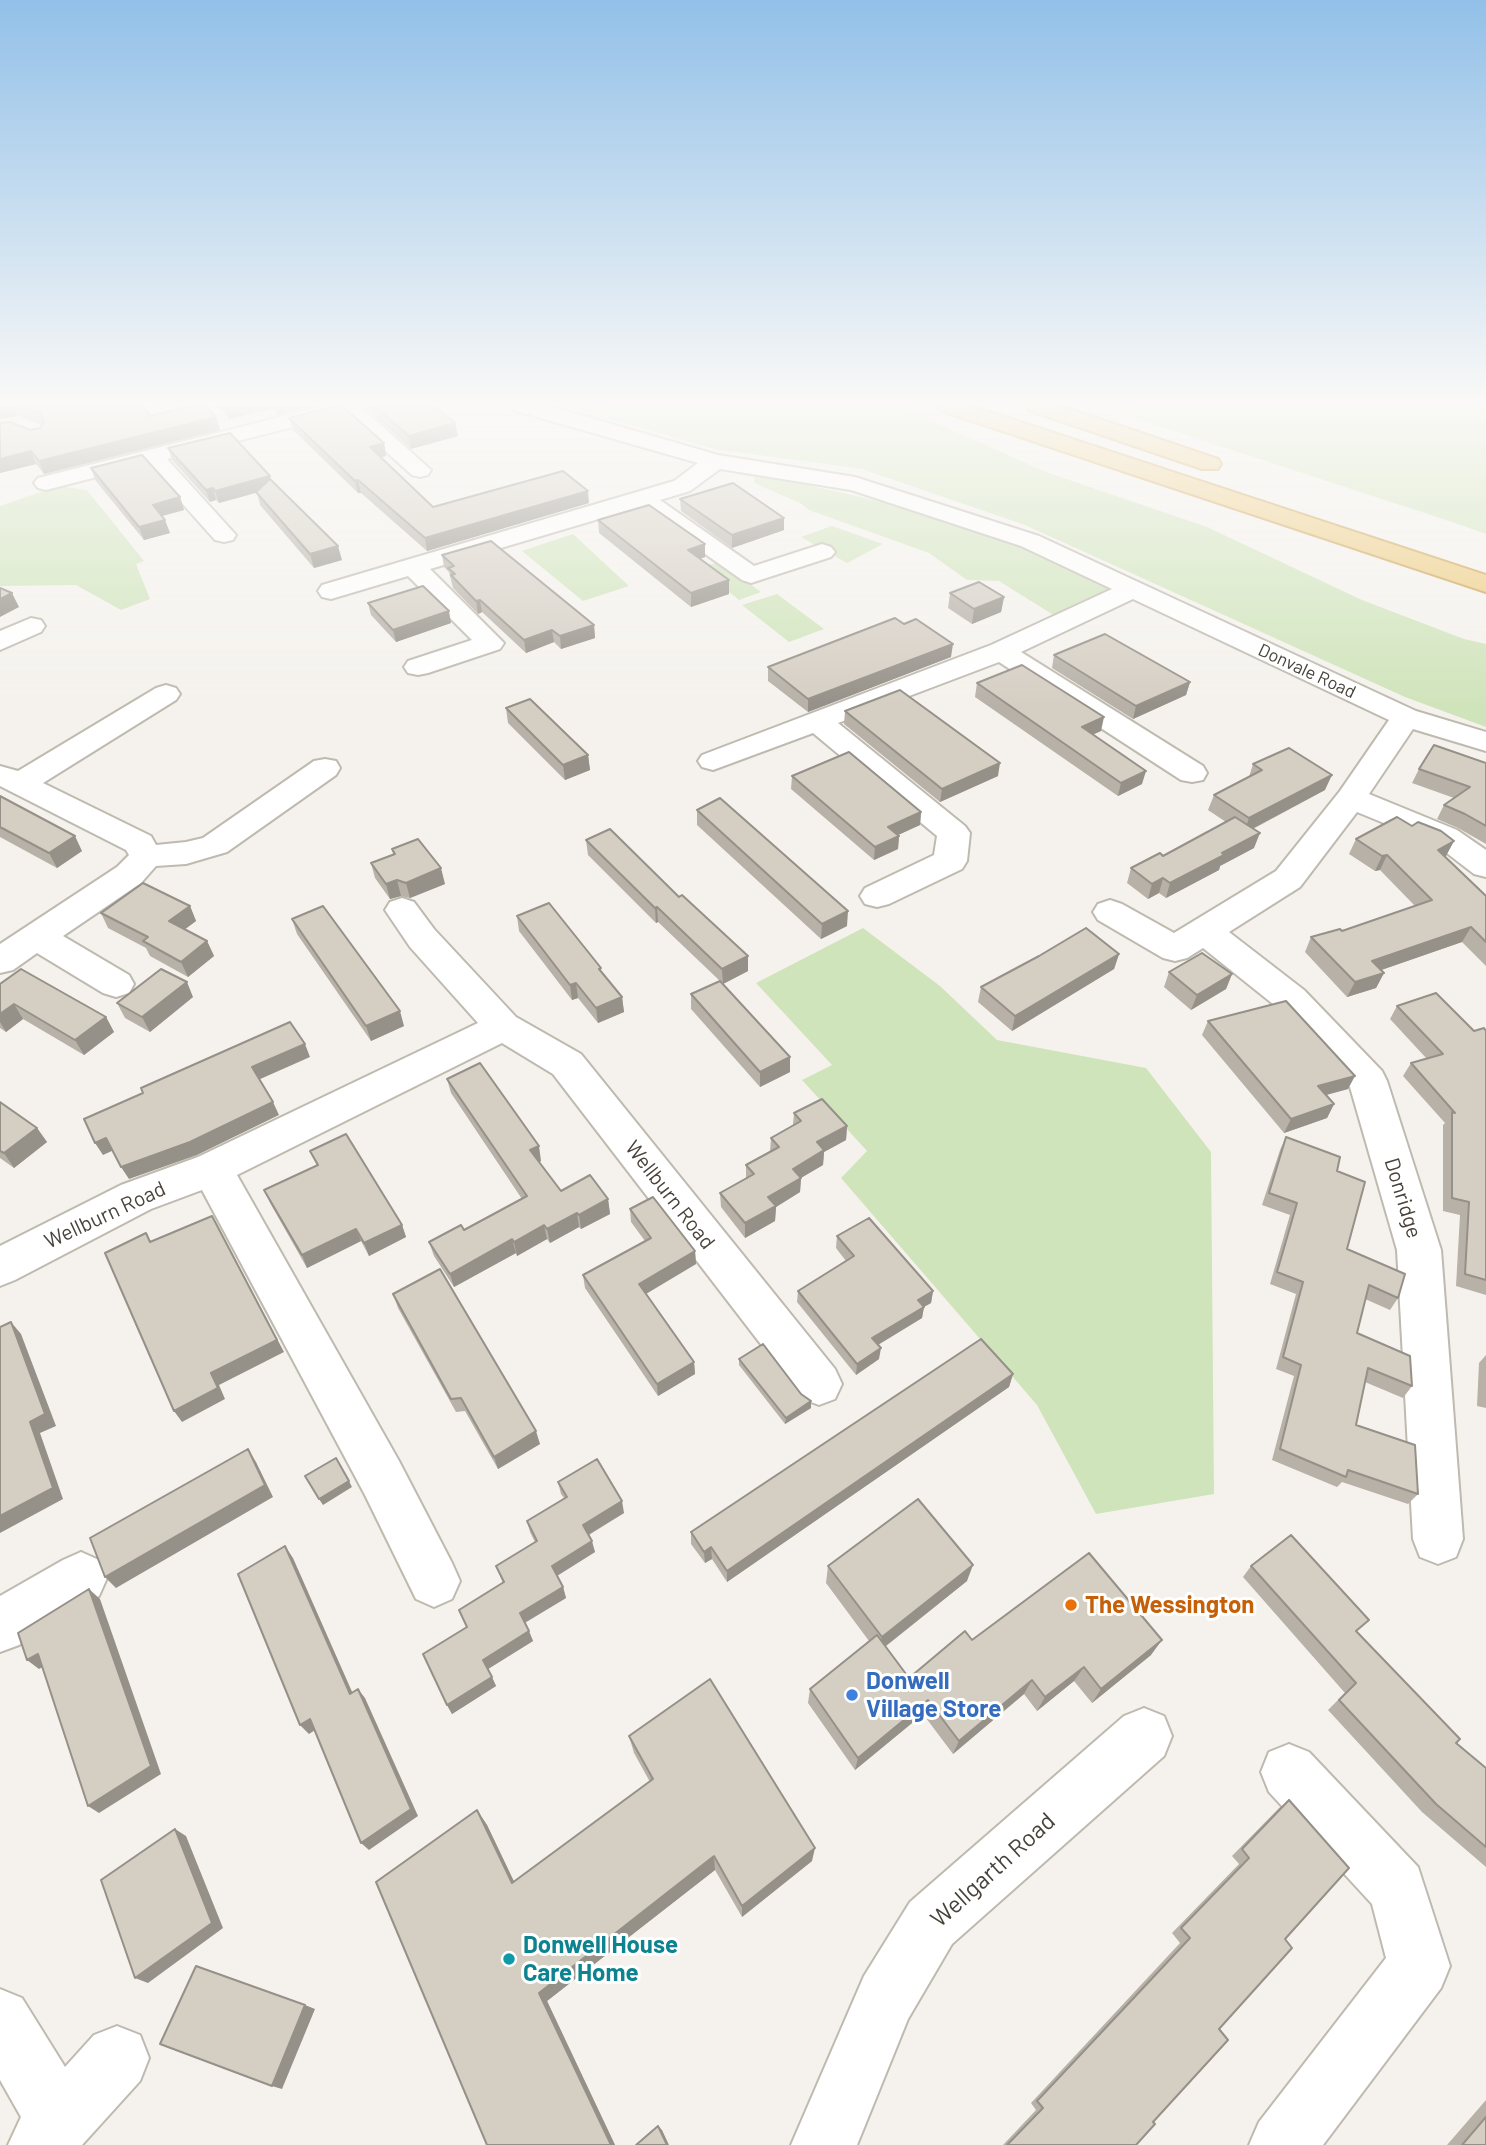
<!DOCTYPE html>
<html>
<head>
<meta charset="utf-8">
<style>
	body { margin:0 }
	canvas { display:block; background:#f5f2ed }
</style>
</head>
<body>
<canvas width="1486" height="2145"></canvas>
<script>
const c = document.querySelector('canvas').getContext('2d');
c.lineJoin = 'round';
function fillPath(path, color) { c.fillStyle = color; c.fill(path, 'evenodd'); }
const shape = rows => new Path2D(rows.map(r => 'M' + r).join(''));
function trace(path, color, width, dash) { c.strokeStyle = color; c.lineWidth = width; c.lineCap = dash ? 'butt' : 'round'; c.setLineDash(dash || []); c.stroke(path); }
function write(font, color, halo, rows, align = 'center') {
  c.font = font + ' Barlow,sans-serif'; c.lineWidth = 6; c.setLineDash([]); c.textBaseline = 'middle'; c.strokeStyle = halo; c.fillStyle = color; for (const [text, x, y, turn = 0] of rows) {
    c.save(); c.translate(x, y); c.rotate((+turn || 0) * Math.PI / 180); c.textAlign = isNaN(turn) ? turn : align; if (halo) c.strokeText(text, 0, 0); c.fillText(text, 0, 0); c.restore();
  }
}
const green = shape([
	[562,405,896,405,1046,472,1207,527,1362,600,1464,639,1486,644,1486,727,1405,697,1025,525,862,469,714,449],
	[1095,405,1486,405,1486,534,1461,525],
	[755,473,909,508,1021,545,1114,587,1055,616,999,581,967,580,929,553,809,510,800,503,754,483],
	[58,486,87,490,144,561,136,564,150,599,121,610,76,585,0,586,0,506],
	[832,526,883,544,847,563,801,537],
	[573,534,629,586,583,601,522,551],
	[720,562,761,592,739,600,698,567],
	[777,594,824,629,789,642,742,605],
	[863,928,940,986,997,1040,1146,1068,1211,1152,1214,1494,1096,1514,1037,1405,841,1178,867,1151,802,1080,832,1065,756,983]
]);
const minor = shape([
	[328,405,365,405,363,409,431,470,428,475,420,477,412,475,344,414,167,459,236,535,233,540,224,542,215,540,147,464,46,490,38,488,34,483,38,478,328,405],
	[511,405,546,405,718,455,855,477,1039,536,1416,711,1486,732,1486,751,1413,729,1369,794,1457,830,1486,850,1486,877,1474,874,1435,844,1357,812,1300,887,1229,932,1304,990,1382,1071,1387,1081,1441,1250,1463,1539,1456,1557,1438,1564,1420,1557,1413,1539,1397,1250,1350,1087,1278,1008,1203,948,1187,958,1175,961,1163,958,1098,920,1093,912,1098,904,1110,900,1122,904,1174,933,1276,871,1340,791,1389,720,1133,599,1021,652,1203,766,1207,773,1203,780,1192,782,1181,780,999,662,838,723,965,826,970,833,967,861,962,869,889,904,877,907,865,904,860,896,865,888,934,855,937,836,813,733,713,770,702,767,698,761,702,755,991,645,1112,589,1021,546,851,490,720,469,690,491,660,500,754,566,822,544,831,547,835,552,831,557,760,580,751,583,742,580,639,507,430,569,504,643,500,649,428,673,418,675,408,673,404,667,408,661,472,640,408,576,331,599,322,597,318,591,322,585,674,481,698,463,513,410,511,405],
	[31,618,41,620,45,626,41,632,0,650,0,631,31,618],
	[166,685,176,688,180,694,176,700,43,783,151,836,156,845,186,842,203,838,314,761,325,759,336,761,340,768,336,775,227,852,186,864,156,866,141,883,63,936,129,975,134,984,129,993,116,997,103,993,37,953,13,970,0,973,0,944,117,867,129,855,126,850,0,786,0,766,18,771,156,688,166,685],
	[402,898,414,902,434,929,516,1017,581,1054,835,1369,842,1384,835,1399,819,1405,803,1399,553,1074,502,1043,237,1175,399,1461,452,1563,460,1581,452,1599,434,1607,416,1599,365,1495,202,1190,151,1209,15,1280,0,1286,0,1246,121,1185,198,1157,478,1023,410,947,385,910,390,902,402,898],
	[81,1552,99,1560,107,1578,99,1596,19,1645,0,1652,0,1596,63,1560,81,1552],
	[1144,1708,1164,1716,1172,1736,1164,1756,952,1944,908,2019,857,2145,791,2145,864,1976,910,1902,1124,1716,1144,1708],
	[1289,1744,1309,1752,1418,1867,1450,1966,1441,1988,1323,2145,1249,2145,1259,2122,1386,1958,1372,1904,1269,1792,1261,1772,1269,1752,1289,1744],
	[0,1989,22,1998,65,2067,94,2035,117,2026,140,2035,149,2058,140,2081,82,2145,8,2145,21,2117,0,2080,0,1989]
]);
const highway = shape([
	[937,405,969,405,1486,575,1486,592,939,410,937,405],
	[1026,405,1058,405,1218,459,1221,464,1218,469,1202,469,1028,410,1026,405]
]);
const wall = shape([
	[0,405,142,405,150,416,216,417,220,430,44,474,36,464,0,473,0,423,30,430,40,428,42,425,18,416],
	[216,405,316,405,277,415,271,409,229,419],
	[366,405,433,405,458,436,411,449,366,408],
	[289,418,384,443,386,456,380,457,433,507,589,503,427,551,361,493,358,493,293,430],
	[168,448,271,480,342,560,314,568,260,505,257,492,219,503,216,500,210,502,172,460],
	[91,468,180,497,184,510,162,516,170,533,144,540,95,480],
	[680,499,784,518,784,530,732,548,681,511],
	[598,520,705,544,705,557,700,559,729,594,691,607,599,533],
	[442,555,594,625,595,638,561,649,554,642,526,653,482,612,478,614,453,588,449,572,444,567],
	[950,593,1004,597,1001,612,972,624,948,608],
	[368,603,451,623,396,642,371,615],
	[1054,655,1190,682,1186,695,1133,719,1052,668],
	[951,657,808,712,768,681,768,667],
	[977,683,1101,731,1092,735,1142,784,1118,796,975,697],
	[506,708,588,755,590,770,565,780,508,723],
	[845,711,998,776,940,802,844,724],
	[1486,763,1486,844,1458,828,1437,819,1444,805,1454,798,1412,783,1419,769],
	[1253,764,1325,790,1253,829,1254,848,1220,866,1219,870,1166,898,1159,893,1148,899,1127,883,1131,868,1163,856,1226,822,1208,810,1214,795,1249,777],
	[792,776,921,812,920,825,898,835,899,836,898,849,874,860,791,789],
	[0,796,82,851,57,868,0,837],
	[697,810,847,926,821,939,697,825],
	[1412,826,1454,841,1445,857,1486,896,1486,966,1462,942,1381,970,1384,973,1376,988,1347,997,1305,952,1311,937,1342,931,1415,906,1380,870,1375,871,1349,854,1356,839],
	[586,840,679,897,748,956,748,971,723,984,790,1057,790,1072,760,1087,691,1009,691,994,720,981,658,922,656,923,588,855],
	[392,849,445,884,410,898,401,896,390,899,375,878,371,863,393,854],
	[190,906,196,921,185,929,207,941,214,956,188,977,150,956,146,948,108,928,101,913],
	[517,916,622,997,624,1012,598,1023,578,998,572,1000,519,931],
	[292,919,404,1026,371,1041,297,934],
	[1119,954,1114,969,1012,1031,978,1002,981,987],
	[1169,972,1232,974,1226,989,1191,1010,1164,987],
	[0,984,106,1017,114,1032,84,1055,23,1019,6,1032,0,1028],
	[193,997,150,1032,125,1018,117,1003],
	[1397,1006,1474,1031,1486,1031,1486,1295,1456,1286,1460,1215,1443,1211,1443,1125,1445,1123,1403,1076,1411,1063,1427,1059,1390,1019],
	[1208,1021,1348,1089,1326,1095,1334,1104,1327,1118,1284,1133,1202,1035],
	[447,1079,541,1161,539,1162,561,1191,608,1199,610,1214,581,1229,579,1227,550,1243,547,1239,517,1256,516,1253,454,1287,434,1256,429,1242,464,1230,522,1199,451,1093],
	[0,1102,37,1128,47,1142,14,1168,0,1158],
	[794,1113,847,1126,846,1140,824,1152,823,1165,801,1178,800,1192,776,1207,775,1221,745,1238,721,1207,720,1193,746,1178,746,1165,770,1152,771,1138,793,1125],
	[1286,1137,1337,1171,1347,1249,1398,1298,1390,1310,1365,1299,1357,1333,1412,1386,1403,1398,1365,1382,1356,1425,1418,1494,1408,1504,1342,1482,1337,1487,1272,1460,1294,1376,1276,1369,1296,1294,1270,1284,1290,1215,1262,1205,1280,1150],
	[310,1151,402,1225,406,1237,369,1256,361,1241,307,1268,270,1203,264,1190,317,1166],
	[630,1209,695,1251,696,1264,646,1293,694,1362,695,1374,658,1396,585,1288,583,1275,645,1241,631,1222],
	[837,1236,933,1291,931,1303,924,1307,922,1318,878,1345,879,1359,856,1375,797,1302,798,1291,846,1261,836,1248],
	[393,1294,540,1444,498,1469,465,1411,456,1412,398,1308],
	[1486,1355,1486,1408,1477,1406,1479,1363],
	[739,1359,801,1394,811,1401,811,1408,785,1424,739,1365],
	[1013,1374,1009,1387,727,1582,712,1559,705,1563,691,1544,691,1532],
	[558,1482,624,1513,589,1535,595,1552,557,1576,563,1587,566,1598,525,1623,533,1641,488,1669,496,1686,452,1714,447,1705,467,1627,503,1583,496,1566,535,1542,530,1532,527,1521,564,1498,561,1494],
	[828,1566,967,1581,885,1647,909,1678,972,1640,1151,1655,1092,1703,1074,1681,1037,1711,1024,1694,953,1754,923,1714,855,1770,808,1703,810,1689,869,1641,826,1583],
	[1251,1566,1356,1632,1456,1743,1486,1768,1486,1867,1422,1812,1328,1710,1345,1693,1243,1577],
	[629,1736,812,1861,742,1917,715,1870,547,2001,615,2145,487,2145,477,1810,487,1825,514,1882,650,1782,634,1753],
	[1289,1800,1285,1939,1136,2145,1003,2145,1036,2110,1031,2103,1180,1943,1172,1933,1239,1864,1232,1856,1279,1808],
	[1486,2100,1486,2145,1447,2145]
]);
const shadedWall = shape([
	[14,405,18,416,0,419,0,406],
	[230,405,270,405,271,409,229,419,226,406],
	[275,405,316,405,277,415],
	[216,417,220,430,44,474,39,461],
	[455,423,458,436,411,449,409,436],
	[384,443,386,456,372,460,370,447],
	[31,451,36,464,0,473,0,459],
	[270,476,274,488,219,503,215,491],
	[358,480,361,493,358,493,355,481],
	[213,488,216,500,210,502,206,490],
	[588,491,589,503,427,551,425,538],
	[180,497,184,510,158,517,153,505],
	[784,518,784,530,732,548,732,535],
	[165,520,170,533,144,540,139,527],
	[705,544,705,557,688,563,688,550],
	[338,546,342,560,314,568,310,554],
	[729,580,729,594,691,607,691,593],
	[12,593,19,607,0,617,0,599],
	[1004,597,1001,612,972,624,974,609],
	[480,600,482,612,478,614,476,601],
	[449,611,451,623,396,642,393,630],
	[594,625,595,638,561,649,560,636],
	[552,630,554,642,526,653,524,640],
	[953,644,951,657,808,712,808,699],
	[1190,682,1186,695,1133,719,1136,706],
	[1104,717,1101,731,1078,741,1082,727],
	[588,755,590,770,565,780,563,765],
	[1000,763,998,776,940,802,942,789],
	[1146,771,1142,784,1118,796,1121,783],
	[1332,775,1325,790,1244,833,1249,818],
	[921,812,920,825,887,840,888,827],
	[1260,833,1254,848,1220,866,1219,870,1166,898,1170,883,1222,853],
	[75,836,82,851,57,868,49,853],
	[899,836,898,849,874,860,875,847],
	[1454,841,1446,856,1430,865,1438,850],
	[1387,855,1380,870,1375,871,1382,856],
	[441,868,445,884,410,898,406,883],
	[1163,878,1159,893,1148,899,1152,884],
	[397,880,401,896,390,899,386,884],
	[190,906,196,921,176,936,169,921],
	[657,907,658,922,656,923,655,908],
	[848,911,847,926,821,939,822,924],
	[1471,927,1462,942,1364,976,1372,961],
	[207,941,214,956,188,977,181,962],
	[1119,954,1114,969,1012,1031,1015,1016],
	[748,956,748,971,723,984,722,969],
	[1384,973,1376,988,1347,997,1355,982],
	[1232,974,1226,989,1191,1010,1197,995],
	[187,982,193,997,150,1032,142,1017],
	[576,983,578,998,572,1000,570,985],
	[622,997,624,1012,598,1023,596,1008],
	[14,1004,23,1019,6,1032,0,1022,0,1014],
	[400,1011,404,1026,371,1041,366,1026],
	[106,1017,114,1032,84,1055,75,1040],
	[305,1044,310,1057,258,1080,252,1067],
	[790,1057,790,1072,760,1087,760,1072],
	[1355,1076,1348,1089,1311,1099,1318,1086],
	[273,1102,279,1115,197,1155,129,1179,121,1167],
	[1334,1104,1327,1118,1284,1133,1291,1119],
	[847,1126,846,1140,824,1152,823,1165,792,1183,793,1169,817,1142],
	[37,1128,47,1142,14,1168,4,1153],
	[106,1138,114,1150,103,1155,95,1143],
	[539,1146,541,1161,533,1165,530,1150],
	[801,1178,800,1192,776,1207,775,1221,745,1238,745,1223,768,1197],
	[608,1199,610,1214,581,1229,579,1215],
	[577,1213,579,1227,550,1243,547,1229],
	[402,1225,406,1237,369,1256,364,1243],
	[544,1225,547,1239,517,1256,514,1242],
	[219,1229,284,1352,219,1385,225,1399,182,1422,174,1411,211,1373],
	[356,1229,361,1241,307,1268,302,1255],
	[512,1239,516,1253,454,1287,450,1274],
	[695,1251,696,1264,641,1297,639,1284],
	[933,1291,931,1303,916,1311,918,1300],
	[924,1307,922,1318,871,1349,872,1338],
	[11,1322,21,1334,56,1426,40,1433,63,1499,0,1533,0,1516,30,1422],
	[881,1348,879,1359,856,1375,857,1364],
	[694,1362,695,1374,658,1396,657,1384],
	[1013,1374,1009,1387,727,1582,727,1571],
	[811,1401,811,1408,785,1424,786,1418],
	[536,1431,540,1444,498,1469,494,1457],
	[248,1449,256,1462,273,1497,116,1588,105,1577],
	[349,1481,352,1487,323,1505,319,1499],
	[622,1501,624,1513,586,1536,583,1525],
	[592,1541,595,1552,555,1577,552,1566],
	[285,1546,293,1558,357,1703,350,1694],
	[711,1547,712,1559,705,1563,704,1552],
	[973,1565,967,1581,878,1652,882,1637],
	[563,1587,566,1598,524,1623,520,1613],
	[89,1589,100,1599,161,1774,99,1813,88,1806],
	[529,1631,533,1641,488,1669,483,1660],
	[1162,1640,1151,1655,1092,1703,1101,1689],
	[38,1654,50,1663,39,1669,27,1660],
	[1084,1667,1074,1681,1037,1711,1045,1697],
	[492,1677,496,1686,452,1714,447,1705],
	[1032,1680,1024,1694,953,1754,959,1741],
	[358,1689,365,1698,418,1816,369,1850,361,1843],
	[928,1700,923,1714,855,1770,858,1758],
	[310,1719,318,1728,309,1734,300,1725],
	[477,1810,487,1825,521,1896,512,1883],
	[175,1829,186,1836,223,1928,148,1983,135,1978],
	[815,1848,812,1861,742,1917,742,1906],
	[714,1856,715,1870,547,2001,615,2145,611,2145,539,1993],
	[305,2005,315,2009,282,2089,272,2086],
	[658,2126,662,2130,669,2145,667,2145]
]);
const building = shape([
	[19,405,142,405,150,416,194,405,205,405,216,417,39,461,31,451,0,459,0,423,10,422,30,430,40,428,44,422,40,413,19,405],
	[338,405,341,405,384,443,370,447,433,507,563,471,588,491,425,538,358,480,355,481,289,418,338,405],
	[374,405,433,405,455,423,409,436,374,405],
	[230,433,270,476,215,491,213,488,206,490,168,448,230,433],
	[142,455,180,497,153,505,165,520,139,527,91,468,142,455],
	[270,479,338,546,310,554,256,492,270,479],
	[733,483,784,518,732,535,680,499,733,483],
	[649,505,705,544,688,550,729,580,691,593,598,520,649,505],
	[491,541,594,625,560,636,552,630,524,640,480,600,476,601,451,575,455,574,448,568,454,566,442,555,491,541],
	[979,582,1004,597,974,609,950,593,979,582],
	[423,586,449,611,393,630,368,603,423,586],
	[0,588,12,593,0,599,0,588],
	[895,618,904,624,916,619,953,644,808,699,768,667,895,618],
	[1105,634,1190,682,1136,706,1054,655,1105,634],
	[1022,665,1104,717,1082,727,1146,771,1121,783,977,683,1022,665],
	[900,690,1000,763,942,789,845,711,900,690],
	[530,699,588,755,563,765,506,708,530,699],
	[1434,745,1486,763,1486,826,1465,814,1444,805,1470,787,1419,769,1434,745],
	[1289,748,1332,775,1249,818,1214,795,1262,770,1253,764,1289,748],
	[849,752,921,812,888,827,899,836,875,847,792,776,849,752],
	[0,796,75,836,49,853,0,827,0,796],
	[720,798,848,911,822,924,697,810,720,798],
	[1235,817,1260,833,1222,853,1224,855,1170,883,1163,878,1152,884,1131,868,1160,853,1163,856,1235,817],
	[1397,817,1412,826,1418,822,1441,831,1454,841,1438,850,1486,896,1486,942,1471,927,1372,961,1384,973,1355,982,1311,937,1340,929,1342,931,1432,900,1387,855,1382,856,1356,839,1397,817],
	[610,829,679,897,682,895,748,956,722,969,657,907,655,908,586,840,610,829],
	[418,839,441,868,406,883,397,880,386,884,371,863,395,854,392,849,418,839],
	[143,883,190,906,169,921,207,941,181,962,143,941,148,937,101,913,143,883],
	[549,903,601,968,599,969,622,997,596,1008,576,983,570,985,517,916,549,903],
	[323,906,400,1011,366,1026,292,919,323,906],
	[1086,928,1119,954,1015,1016,981,987,1039,956,1086,928],
	[1202,953,1232,974,1197,995,1169,972,1202,953],
	[21,969,106,1017,75,1040,14,1004,0,1014,0,984,21,969],
	[161,969,187,982,142,1017,117,1003,161,969],
	[720,981,790,1057,760,1072,691,994,720,981],
	[1436,993,1474,1031,1484,1028,1486,1031,1486,1280,1465,1274,1469,1202,1452,1198,1452,1112,1455,1113,1411,1063,1443,1054,1397,1006,1436,993],
	[1286,1001,1355,1076,1318,1086,1334,1104,1291,1119,1208,1021,1286,1001],
	[290,1022,305,1044,252,1067,273,1102,190,1142,121,1167,106,1138,95,1143,84,1119,143,1093,141,1088,290,1022],
	[480,1063,539,1146,530,1150,561,1191,590,1175,608,1199,579,1215,577,1213,547,1229,544,1225,514,1242,512,1239,450,1274,429,1242,461,1225,464,1230,527,1196,447,1079,480,1063],
	[822,1099,847,1126,817,1142,824,1150,793,1169,801,1178,768,1197,776,1206,745,1223,720,1193,754,1174,746,1165,779,1147,771,1138,801,1121,794,1113,822,1099],
	[0,1102,37,1128,4,1153,0,1151,0,1102],
	[346,1134,402,1225,364,1243,356,1229,302,1255,264,1190,318,1165,310,1151,346,1134],
	[1286,1137,1340,1157,1337,1171,1365,1182,1347,1249,1405,1274,1398,1298,1369,1285,1357,1333,1410,1356,1412,1386,1368,1368,1356,1425,1415,1445,1418,1494,1348,1470,1346,1477,1280,1449,1301,1365,1283,1357,1303,1282,1277,1272,1297,1203,1269,1193,1286,1137],
	[653,1197,695,1251,639,1284,694,1362,657,1384,583,1275,651,1238,630,1209,653,1197],
	[212,1216,277,1340,211,1373,218,1388,174,1411,105,1253,146,1233,150,1242,212,1216],
	[869,1218,933,1291,918,1300,924,1307,872,1338,881,1348,857,1364,798,1291,854,1256,837,1236,869,1218],
	[440,1269,536,1431,494,1457,461,1398,451,1399,393,1294,440,1269],
	[11,1322,45,1414,30,1422,53,1488,0,1516,0,1327,11,1322],
	[981,1339,1013,1374,727,1571,711,1547,704,1552,691,1532,981,1339],
	[763,1344,801,1394,811,1401,786,1418,739,1359,763,1344],
	[248,1449,265,1485,105,1577,90,1538,248,1449],
	[336,1458,349,1481,319,1499,305,1476,336,1458],
	[597,1459,622,1501,583,1525,592,1541,552,1566,563,1587,520,1613,529,1631,483,1660,492,1677,447,1705,423,1654,467,1627,459,1610,504,1582,496,1566,537,1541,527,1521,567,1497,558,1482,597,1459],
	[918,1499,973,1565,882,1637,828,1566,918,1499],
	[1291,1535,1369,1620,1356,1631,1460,1739,1456,1743,1486,1768,1486,1847,1436,1804,1339,1700,1356,1683,1251,1566,1291,1535],
	[285,1546,350,1694,358,1689,411,1809,361,1843,310,1719,300,1725,238,1574,285,1546],
	[1089,1553,1162,1640,1101,1689,1084,1667,1045,1697,1032,1680,959,1741,928,1700,858,1758,810,1689,877,1635,909,1678,965,1631,972,1640,1089,1553],
	[89,1589,151,1766,88,1806,38,1654,27,1660,18,1633,89,1589],
	[710,1679,815,1848,742,1906,714,1856,539,1993,611,2145,487,2145,376,1882,477,1810,512,1883,653,1779,629,1736,710,1679],
	[1289,1800,1349,1868,1285,1939,1292,1948,1219,2029,1228,2040,1153,2122,1155,2124,1136,2145,1007,2145,1043,2108,1037,2101,1190,1938,1181,1928,1249,1858,1242,1849,1289,1800],
	[175,1829,212,1923,135,1978,101,1880,175,1829],
	[196,1966,305,2005,272,2086,160,2044,196,1966],
	[1486,2117,1486,2145,1462,2145,1486,2117],
	[658,2126,667,2145,636,2145,658,2126]
]);
const markers = [
	[1071,1605,7,"#e8710a"],
	[852,1695,7,"#3f7fe0"],
	[509,1959,7,"#0f9aa8"]
];
const farStreetnames = [
	["Donvale Road",1307,671,25]
];
const streetNames = [
	["Wellburn Road",670,1195,52],
	["Donridge",1403,1198,73],
	["Wellburn Road",105,1215,-25]
];
const nearFoodnames = [
	["The Wessington",1085,1605]
];
const nearShopnames = [
	["Donwell",866,1681],
	["Village Store",866,1709]
];
const nearStreetnames = [
	["Wellgarth Road",993,1870,-42]
];
const nearCulturenames = [
	["Donwell House",523,1945],
	["Care Home",523,1973]
];
fillPath(green, '#d0e4bb');
trace(minor, '#bfbab0', 4);
trace(highway, '#cda14e', 4);
fillPath(minor, '#fff');
fillPath(highway, '#eecb7e');
fillPath(wall, '#b7b1a8');
fillPath(shadedWall, '#959088');
fillPath(building, '#d5cec3');
trace(building, '#959088', 2);
const sky = c.createLinearGradient(0, 0, 0, 706);
sky.addColorStop(0, '#92c0e8');
sky.addColorStop(0.57, '#faf9f7');
sky.addColorStop(1, '#faf9f700');
c.fillStyle = sky;
c.fillRect(0, 0, 1486, 706);
for (const [x, y, r, color] of markers) { const dot = new Path2D(); dot.arc(x, y, r, 0, 2 * Math.PI); c.fillStyle = color; c.fill(dot); trace(dot, '#fff', 2.5); }
write('18px', '#48433b', '#fff', farStreetnames);
write('21px', '#48433b', '#fff', streetNames);
write('bold 24px', '#c56008', '#fff', nearFoodnames, 'left');
write('bold 24px', '#366cbe', '#fff', nearShopnames, 'left');
write('24px', '#48433b', '#fff', nearStreetnames);
write('bold 24px', '#0d838f', '#fff', nearCulturenames, 'left');
</script>
</body>
</html>
